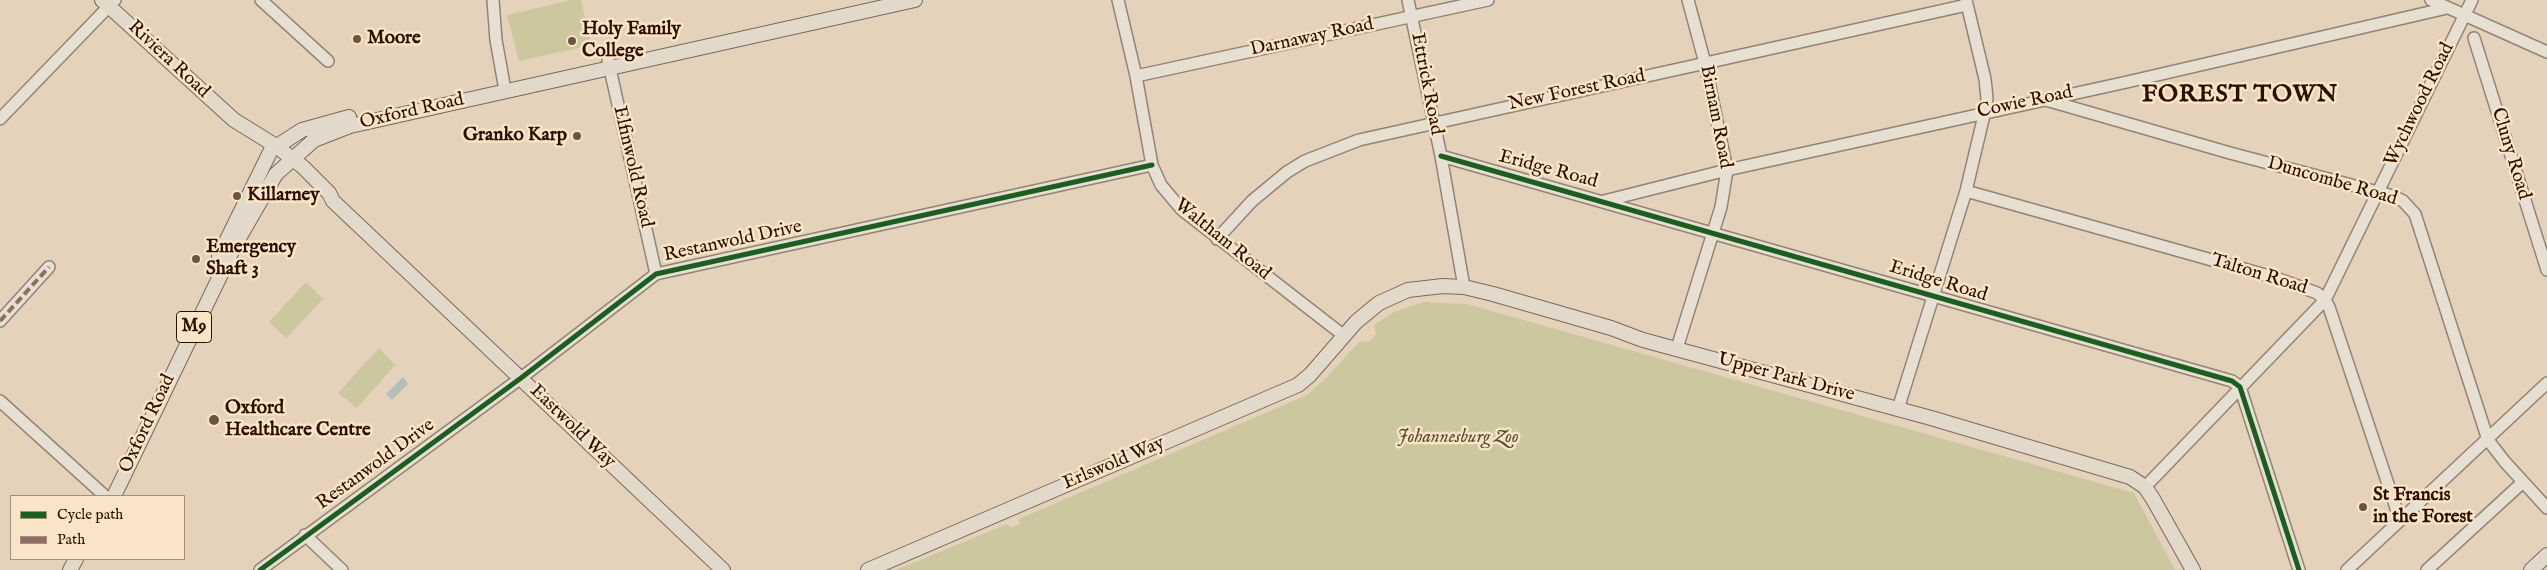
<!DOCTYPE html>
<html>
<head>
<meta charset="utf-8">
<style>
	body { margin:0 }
	#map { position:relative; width:2547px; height:570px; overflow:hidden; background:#e4d2ba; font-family:"IM FELL English",serif }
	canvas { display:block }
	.legend { position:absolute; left:10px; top:495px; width:175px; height:65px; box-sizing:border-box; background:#f8e4c6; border:1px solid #a78e78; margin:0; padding:6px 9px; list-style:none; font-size:15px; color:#2d0e02 }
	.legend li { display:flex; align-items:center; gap:10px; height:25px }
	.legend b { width:25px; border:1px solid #a78e78 }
</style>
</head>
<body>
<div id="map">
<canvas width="2547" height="570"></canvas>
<ul class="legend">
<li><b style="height:6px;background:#1b5e20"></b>Cycle path</li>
<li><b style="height:6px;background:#8d6e63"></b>Path</li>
</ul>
</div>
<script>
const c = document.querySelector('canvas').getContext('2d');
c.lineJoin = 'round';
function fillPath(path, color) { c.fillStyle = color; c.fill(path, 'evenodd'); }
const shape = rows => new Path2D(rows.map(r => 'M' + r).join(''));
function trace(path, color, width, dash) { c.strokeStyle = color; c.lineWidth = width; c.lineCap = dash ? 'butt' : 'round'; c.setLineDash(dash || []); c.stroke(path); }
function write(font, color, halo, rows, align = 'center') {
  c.font = font + ' "IM FELL English",serif'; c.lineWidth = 5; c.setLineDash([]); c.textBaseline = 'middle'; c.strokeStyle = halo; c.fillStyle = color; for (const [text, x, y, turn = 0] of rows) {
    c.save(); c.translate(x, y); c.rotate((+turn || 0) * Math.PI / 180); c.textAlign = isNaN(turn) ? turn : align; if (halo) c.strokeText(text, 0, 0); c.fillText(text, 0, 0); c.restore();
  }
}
const green = shape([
	[571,0,581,0,591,45,519,61,507,15],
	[306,282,323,299,286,338,269,322],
	[1423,302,1467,304,2134,493,2175,570,896,570,1007,524,1011,528,1020,524,1019,519,1307,395,1325,379,1360,341,1369,342,1376,334,1374,325,1394,312],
	[379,348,395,365,357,408,338,393]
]);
const water = shape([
	[403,377,408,384,392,400,386,394]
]);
const minor = shape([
	[261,0,328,61],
	[493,0,496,40,505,90],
	[1118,0,1136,76,1152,165,1161,185,1182,210,1343,335],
	[1408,0,1441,156,1464,287],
	[2431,0,2547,52],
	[2474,38,2547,270],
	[608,60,656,274],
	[1136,76,1488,0],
	[2046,100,2230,153,2393,196,2403,201,2415,214,2488,440,2505,462,2547,508],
	[0,119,115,0],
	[1441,156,2232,381,2240,387,2299,570],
	[1966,191,2276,278,2317,293,2325,300,2329,307,2400,520],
	[1604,201,1727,170,2127,82,2447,8],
	[1217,239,1252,201,1287,172,1305,161,1359,140,1967,5],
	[0,321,49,267],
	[1677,348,1721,207,1727,170,1705,63,1688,0],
	[0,401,105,496],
	[1898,409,1966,191,1985,111,1987,98,1985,79,1966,0],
	[2145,487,2325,300,2472,0],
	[305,535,342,570],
	[260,570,521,378,656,274,1152,165],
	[2347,570,2547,383],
	[2427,570,2523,482]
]);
const major = shape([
	[102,0,234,120,276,146,303,167,329,193,333,201,723,570],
	[219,256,271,150,302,130,349,117],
	[114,496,235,245,276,174,314,140,350,126,915,0],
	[70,570,76,559],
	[868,570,1298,385,1310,375,1356,322,1379,303,1408,290,1443,286,1464,287,1493,294,1611,328,1643,340,1931,418,2130,477,2145,487,2153,499,2193,570],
	[2531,570,2547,555]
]);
const quiet = shape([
	[0,321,49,267]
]);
const cycleway = shape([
	[1441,156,2232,381,2240,387,2299,570],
	[260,570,521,378,656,274,1152,165]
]);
const markers = [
	[357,39,5,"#6d5342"],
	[572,41,5,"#6d5342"],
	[577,136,5,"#6d5342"],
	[237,196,5,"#6d5342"],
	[196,259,5,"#6d5342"],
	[214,420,6,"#6d5342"],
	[2363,507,5,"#6d5342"]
];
const shields = [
	[194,327,35]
];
const shieldNames = [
	["M9",194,327]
];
const poiNames = [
	["Holy Family",582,30],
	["College",582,52],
	["Moore",367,39],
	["Granko Karp",567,136,"right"],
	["Killarney",247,196],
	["Emergency",206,248],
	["Shaft 3",206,270],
	["Oxford",225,409],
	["Healthcare Centre",225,431],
	["St Francis",2373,496],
	["in the Forest",2373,518]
];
const streetNames = [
	["Darnaway Road",1312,38,-12],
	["Riviera Road",168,60,43],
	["Ettrick Road",1426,84,79],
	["New Forest Road",1577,91,-12],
	["Cowie Road",2025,103,-12],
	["Wychwood Road",2420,105,-64],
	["Oxford Road",412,112,-13],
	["Birnam Road",1715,117,79],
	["Cluny Road",2510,154,73],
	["Elfinwold Road",632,167,77],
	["Eridge Road",1548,170,15],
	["Duncombe Road",2332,182,16],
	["Waltham Road",1222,240,39],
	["Restanwold Drive",733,242,-12],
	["Talton Road",2259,275,17],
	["Eridge Road",1938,282,17],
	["Upper Park Drive",1786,378,15],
	["Oxford Road",148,424,-65],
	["Eastwold Way",572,427,44],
	["Erlswold Way",1114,464,-23],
	["Restanwold Drive",376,465,-36]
];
const parkNames = [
	["Johannesburg Zoo",1458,438]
];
const districtNames = [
	["FOREST TOWN",2240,96]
];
fillPath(green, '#cdc79f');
fillPath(water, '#b6beb6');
trace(minor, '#928475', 14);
trace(major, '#786a5c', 16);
trace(minor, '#e7dfd2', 11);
trace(major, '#e3d9cb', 14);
trace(quiet, '#8d6e63', 4, [8, 4]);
trace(cycleway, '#1b5e20', 5);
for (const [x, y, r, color] of markers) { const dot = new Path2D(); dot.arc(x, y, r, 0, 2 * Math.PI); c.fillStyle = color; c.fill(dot); trace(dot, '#f8e4c6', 2); }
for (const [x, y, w] of shields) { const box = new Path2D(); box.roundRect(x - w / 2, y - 15.5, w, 31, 4); c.fillStyle = '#f8e4c6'; c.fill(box); trace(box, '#2d0e02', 1); }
write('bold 18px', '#2d0e02', null, shieldNames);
write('bold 19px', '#2d0e02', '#f8e4c6', poiNames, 'left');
write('19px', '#2d0e02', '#f8e4c6', streetNames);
write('italic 19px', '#5e4c31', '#f8e4c6', parkNames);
c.letterSpacing = '1px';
write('bold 24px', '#2d0e02', '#f8e4c6', districtNames);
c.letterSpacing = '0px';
</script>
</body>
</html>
